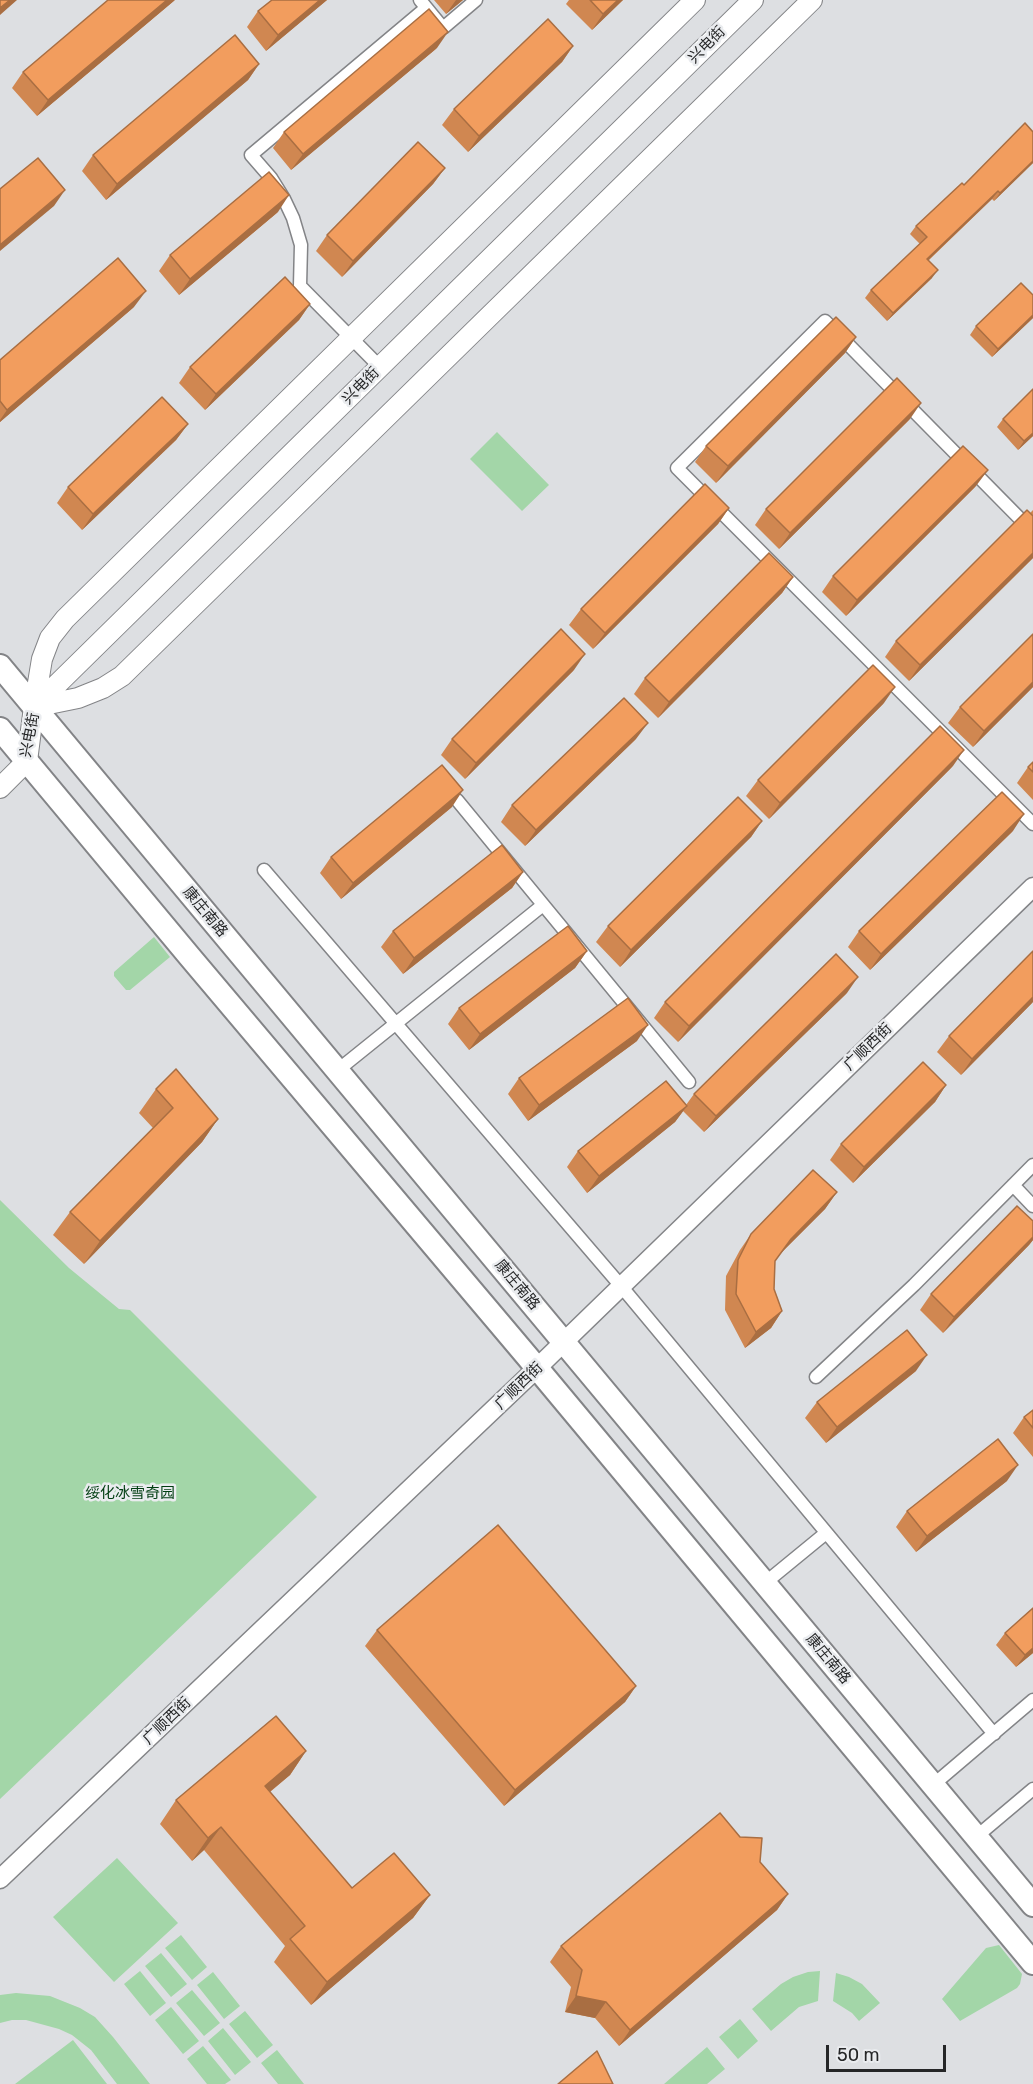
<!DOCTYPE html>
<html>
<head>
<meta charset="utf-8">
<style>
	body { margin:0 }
	#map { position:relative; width:1033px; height:2084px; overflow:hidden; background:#dddfe2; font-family:Rubik,sans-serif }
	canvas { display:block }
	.scale { position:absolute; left:826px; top:2045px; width:120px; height:27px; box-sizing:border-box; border:3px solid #252627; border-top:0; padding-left:8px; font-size:18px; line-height:21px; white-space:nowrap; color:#252627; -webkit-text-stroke:4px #eaecef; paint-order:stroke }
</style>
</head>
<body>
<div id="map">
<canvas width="1033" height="2084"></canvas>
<div class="scale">50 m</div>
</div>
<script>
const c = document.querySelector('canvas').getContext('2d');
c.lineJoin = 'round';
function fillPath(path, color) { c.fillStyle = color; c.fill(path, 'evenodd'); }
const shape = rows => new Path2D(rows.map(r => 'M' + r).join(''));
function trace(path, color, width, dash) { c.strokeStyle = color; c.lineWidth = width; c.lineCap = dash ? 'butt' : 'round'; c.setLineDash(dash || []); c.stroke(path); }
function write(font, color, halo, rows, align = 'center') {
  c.font = font + ' Rubik,"Noto Sans SC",sans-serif'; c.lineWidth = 5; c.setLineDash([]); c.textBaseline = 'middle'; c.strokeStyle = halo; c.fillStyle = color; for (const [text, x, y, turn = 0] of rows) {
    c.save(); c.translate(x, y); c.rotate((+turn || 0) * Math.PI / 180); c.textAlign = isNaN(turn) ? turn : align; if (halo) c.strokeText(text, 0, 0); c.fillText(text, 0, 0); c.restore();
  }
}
const green = shape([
	[497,432,549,485,522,511,470,459],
	[154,937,170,957,130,990,126,990,114,976,114,972],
	[0,1200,69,1268,119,1309,130,1310,317,1497,0,1799],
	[117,1858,178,1923,114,1982,53,1917],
	[181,1935,207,1967,192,1980,165,1948],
	[999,1945,1022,1974,1020,1984,1017,1988,960,2021,942,1999,986,1948],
	[161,1953,187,1984,171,1997,145,1966],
	[140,1971,166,2003,150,2016,124,1984],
	[820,1971,818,2001,799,2007,771,2031,752,2009,781,1984,793,1977,808,1972],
	[213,1972,240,2006,224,2019,197,1985],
	[836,1973,849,1977,862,1984,880,2003,859,2021,852,2013,833,2001],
	[192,1990,220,2023,204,2036,176,2003],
	[16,1993,50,1996,80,2008,95,2017,113,2037,150,2084,117,2084,91,2050,72,2035,59,2029,26,2020,12,2020,0,2023,0,1995],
	[171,2007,199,2041,183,2054,155,2020],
	[245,2011,273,2045,257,2058,229,2024],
	[740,2019,758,2041,738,2059,719,2037],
	[223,2028,251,2062,235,2075,208,2041],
	[73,2040,107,2084,15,2084],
	[203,2046,231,2080,225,2084,207,2084,187,2059],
	[707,2047,725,2069,707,2084,664,2084],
	[277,2050,304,2084,278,2084,261,2063]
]);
const street = shape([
	[420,0,443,28,476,0],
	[380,367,300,286,301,245,293,218,284,199,271,178,251,155,426,8],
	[1033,532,825,321,677,468,1033,824],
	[457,800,689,1082],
	[264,870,621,1286,994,1734],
	[338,1070,543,905],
	[1013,1185,1033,1206],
	[816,1377,914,1285,1033,1165],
	[765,1583,826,1533],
	[933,1785,1033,1700],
	[976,1837,1033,1789]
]);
const secondary = shape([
	[0,1879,537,1368,1033,887]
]);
const primary = shape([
	[695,0,65,619,50,638,42,659,34,707,78,698,103,688,122,676,812,0],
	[0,788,27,761,34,707,753,0]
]);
const highway = shape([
	[0,666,1033,1905],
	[0,729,190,957,537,1368,1033,1963]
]);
const wall = shape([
	[175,0,37,116,12,88,23,72],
	[272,0,327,0,266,51,247,27,258,11],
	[434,0,463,0,446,14],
	[569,0,623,0,592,30,566,4],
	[573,46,562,62,468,152,442,125,454,109],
	[437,48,291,170,273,148,284,132],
	[259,64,248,80,106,200,82,171,93,155],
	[1033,132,1033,163,994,201,992,199,929,260,932,278,887,321,865,298,871,290,920,244,910,234,916,226,964,185],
	[445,168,433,184,342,277,316,251,327,235],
	[278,212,179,295,159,271,170,255],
	[1033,295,1033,318,992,357,970,335,976,326],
	[310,304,299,320,205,410,179,383,190,367],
	[134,307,0,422,0,360],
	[856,337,845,353,716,483,695,462,706,446],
	[1033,389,1033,436,1018,450,997,427,1003,419],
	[910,419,779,549,755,525,766,509],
	[188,424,176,440,82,530,57,503,68,487],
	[976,486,846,616,822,592,833,576],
	[729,508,718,524,593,649,569,625,581,609],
	[1033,510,1033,558,909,681,885,657,896,641,1030,513],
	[793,577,782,593,658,718,634,694,645,678],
	[1033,634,1033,687,973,747,948,723,960,707],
	[574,670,465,779,441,755,452,739],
	[884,703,769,819,746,796,758,780],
	[636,739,525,846,501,822,512,805],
	[1033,762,1033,800,1017,783,1028,767],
	[953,766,678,1042,654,1018,665,1002],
	[452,807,341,899,320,873,331,857],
	[762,821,751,837,620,967,596,942,608,926],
	[1013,831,870,970,848,947,859,931],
	[523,872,512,888,403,974,381,947,393,931],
	[587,951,575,968,469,1050,448,1024,459,1008],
	[847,993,704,1132,683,1111,675,1122,587,1193,567,1167,578,1151,686,1105,694,1094],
	[1033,1002,961,1075,937,1052,949,1036],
	[637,1041,528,1121,508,1094,519,1078],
	[946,1085,935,1102,853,1183,830,1160,841,1144],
	[156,1089,218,1119,202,1142,84,1264,53,1235,70,1212,153,1128,139,1113],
	[837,1192,825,1209,779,1255,775,1261,774,1289,782,1311,771,1328,745,1348,725,1310,726,1276,740,1250,751,1234],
	[1033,1221,1033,1240,1029,1245,943,1333,920,1310,931,1294],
	[916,1371,826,1443,805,1418,817,1402],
	[1033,1410,1033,1457,1013,1433,1024,1417],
	[1007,1481,916,1552,896,1527,907,1511],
	[1033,1608,1033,1653,1016,1667,996,1645,1005,1633],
	[377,1630,636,1686,625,1702,504,1806,365,1646],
	[306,1751,290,1775,270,1792,352,1888,430,1895,413,1918,311,2005,274,1962,285,1946,204,1850,192,1861,160,1824,176,1800],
	[760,1862,788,1894,777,1910,619,2046,595,2018,565,2012,571,1987,550,1962,561,1946]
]);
const shadedWall = shape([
	[10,0,17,0,0,15,0,8],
	[167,0,175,0,37,116,48,100],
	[320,0,327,0,266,51,278,35],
	[456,0,463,0,446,14],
	[618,0,623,0,592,30,603,14],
	[448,32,437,48,291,170,303,154],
	[573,46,562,62,468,152,479,136],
	[259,64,248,80,106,200,117,184],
	[1033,161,1033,163,994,201,1000,193],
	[445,168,433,184,342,277,353,261],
	[65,190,54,206,0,251,0,245],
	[998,191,992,199,921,267,927,259],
	[289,195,278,212,179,295,190,279],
	[938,270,932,278,887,321,893,313],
	[146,291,134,307,0,422,0,420,7,410],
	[310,304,299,320,205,410,216,394],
	[1033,315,1033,318,992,357,998,349],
	[856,337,845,353,716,483,728,466],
	[921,403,910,419,779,549,790,533],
	[188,424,176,440,82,530,93,514],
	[1033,433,1033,436,1018,450,1024,441],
	[988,470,976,486,846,616,857,600],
	[729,508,718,524,593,649,605,633],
	[1033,553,1033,558,909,681,920,665],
	[793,577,782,593,658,718,669,702],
	[585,654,574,670,465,779,476,763],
	[1033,682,1033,687,973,747,984,731],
	[895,687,884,703,769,819,780,803],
	[648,723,636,739,525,846,536,830],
	[964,750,953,766,678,1042,689,1026],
	[463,790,452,807,341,899,353,883],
	[1024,814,1013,831,870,970,881,954],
	[762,821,751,837,620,967,631,950],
	[523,872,512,888,403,974,414,958],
	[587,951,575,968,469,1050,480,1034],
	[858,977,847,993,704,1132,716,1116],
	[1033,997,1033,1002,961,1075,972,1059],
	[648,1025,637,1041,528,1121,539,1105],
	[946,1085,935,1102,853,1183,864,1167],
	[687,1106,675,1122,587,1193,599,1176],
	[218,1119,202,1142,84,1264,100,1241],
	[837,1192,825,1209,779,1255,791,1239],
	[1033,1237,1033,1240,1029,1245,943,1333,954,1317],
	[782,1311,771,1328,745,1348,756,1332],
	[927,1355,916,1371,826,1443,837,1427],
	[1018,1465,1007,1481,916,1552,927,1536],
	[1033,1648,1033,1653,1016,1667,1025,1655],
	[636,1686,625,1702,504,1806,515,1790],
	[306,1751,290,1775,249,1809,265,1786],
	[221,1827,204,1850,192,1861,208,1838],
	[788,1894,777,1910,619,2046,630,2030],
	[430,1895,413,1918,311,2005,327,1982],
	[576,1996,606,2002,595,2018,565,2012]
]);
const building = shape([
	[0,0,10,0,0,8,0,0],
	[108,0,167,0,48,100,23,72,108,0],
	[272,0,320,0,278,35,258,11,272,0],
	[590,0,618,0,603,14,590,0],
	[429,9,448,32,303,154,284,132,429,9],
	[548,19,573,46,479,136,454,109,548,19],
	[235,35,259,64,117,184,93,155,235,35],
	[1025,123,1033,132,1033,161,1000,193,998,191,927,259,938,270,893,313,871,290,927,237,916,226,962,183,964,185,1025,123],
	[418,142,445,168,353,261,327,235,418,142],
	[38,158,65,190,0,245,0,189,38,158],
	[269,172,289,195,190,279,170,255,269,172],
	[118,258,146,291,7,410,0,401,0,360,118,258],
	[285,277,310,304,216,394,190,367,285,277],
	[1021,283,1033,295,1033,315,998,349,976,326,1021,283],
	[836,317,856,337,728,466,706,446,836,317],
	[897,378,921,403,790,533,766,509,897,378],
	[1033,389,1033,433,1024,441,1003,419,1033,389],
	[162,397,188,424,93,514,68,487,162,397],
	[963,446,988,470,857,600,833,576,963,446],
	[705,484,729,508,605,633,581,609,705,484],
	[1027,510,1033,516,1033,553,920,665,896,641,1027,510],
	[769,553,793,577,669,702,645,678,769,553],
	[561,629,585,654,476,763,452,739,561,629],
	[1033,634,1033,682,984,731,960,707,1033,634],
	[873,665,895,687,780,803,758,780,873,665],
	[624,698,648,723,536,830,512,805,624,698],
	[940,726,964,750,689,1026,665,1002,940,726],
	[1033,762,1033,772,1028,767,1033,762],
	[442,765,463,790,353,883,331,857,442,765],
	[1002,792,1024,814,881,954,859,931,1002,792],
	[738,797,762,821,631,950,608,926,738,797],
	[502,845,523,872,414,958,393,931,502,845],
	[568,926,587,951,480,1034,459,1008,568,926],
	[1033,951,1033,997,972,1059,949,1036,1033,951],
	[836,954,858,977,716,1116,694,1094,836,954],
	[628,998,648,1025,539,1105,519,1078,628,998],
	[923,1062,946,1085,864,1167,841,1144,923,1062],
	[176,1069,218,1119,100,1241,70,1212,173,1108,156,1089,176,1069],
	[666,1081,687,1106,599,1176,578,1151,666,1081],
	[813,1170,837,1192,791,1239,775,1261,774,1289,782,1311,756,1332,736,1294,738,1260,751,1234,813,1170],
	[1017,1206,1033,1221,1033,1237,954,1317,931,1294,1017,1206],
	[907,1330,927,1355,837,1427,817,1402,907,1330],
	[1033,1410,1033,1428,1024,1417,1033,1410],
	[998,1439,1018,1465,927,1536,907,1511,998,1439],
	[498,1525,636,1686,515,1790,377,1630,498,1525],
	[1033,1608,1033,1648,1025,1655,1005,1633,1033,1608],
	[276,1716,306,1751,265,1786,352,1888,394,1853,430,1895,327,1982,290,1939,305,1926,221,1827,208,1838,176,1800,276,1716],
	[720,1813,740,1837,762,1838,760,1862,788,1894,630,2030,606,2002,576,1996,582,1970,561,1946,720,1813],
	[597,2051,613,2084,558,2084,597,2051]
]);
const streetNames = [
	["兴电街",707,45,-45],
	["兴电街",361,386,-45],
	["兴电街",30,735,-79],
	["康庄南路",205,912,50],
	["广顺西街",868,1047,-44],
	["康庄南路",517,1285,50],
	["广顺西街",519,1386,-44],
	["康庄南路",828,1659,50],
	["广顺西街",167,1721,-44]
];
const parkNames = [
	["绥化冰雪奇园",130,1494]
];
fillPath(green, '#a3d6a8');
trace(street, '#838487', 15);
trace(secondary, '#838487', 21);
trace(primary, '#838487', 22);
trace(highway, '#838487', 26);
trace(street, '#fff', 12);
trace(secondary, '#fff', 18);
trace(primary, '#fff', 20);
trace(highway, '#fff', 22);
fillPath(wall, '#d08751');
fillPath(shadedWall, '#a96e42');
fillPath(building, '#f29d5e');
trace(building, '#a96e42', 1.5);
write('15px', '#252627', '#eaecef', streetNames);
write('15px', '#003d11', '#eaecef', parkNames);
</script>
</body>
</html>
